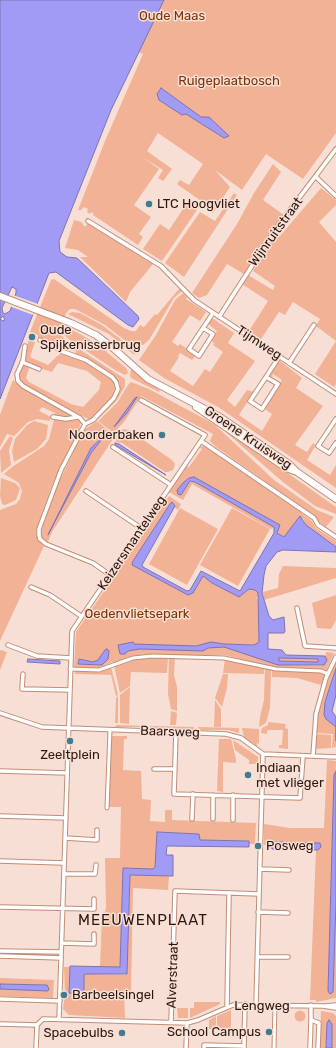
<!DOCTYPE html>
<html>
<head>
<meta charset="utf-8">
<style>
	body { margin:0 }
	canvas { display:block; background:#f7dfd5 }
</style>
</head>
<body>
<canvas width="336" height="1048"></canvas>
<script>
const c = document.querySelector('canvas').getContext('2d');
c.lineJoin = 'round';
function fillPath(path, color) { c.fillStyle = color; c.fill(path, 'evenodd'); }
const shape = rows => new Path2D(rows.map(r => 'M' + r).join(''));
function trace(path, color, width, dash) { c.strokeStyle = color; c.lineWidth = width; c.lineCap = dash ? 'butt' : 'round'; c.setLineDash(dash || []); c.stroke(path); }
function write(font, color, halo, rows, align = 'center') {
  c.font = font + ' Rubik,sans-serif'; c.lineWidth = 3; c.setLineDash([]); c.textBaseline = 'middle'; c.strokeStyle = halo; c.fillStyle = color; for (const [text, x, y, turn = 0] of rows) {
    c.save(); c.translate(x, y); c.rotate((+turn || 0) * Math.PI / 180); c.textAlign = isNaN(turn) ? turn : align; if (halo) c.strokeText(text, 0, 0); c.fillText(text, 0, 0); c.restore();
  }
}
const green = shape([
	[164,0,336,0,336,133,303,179,266,154,242,190,215,170,230,187,213,213,207,210,208,206,177,184,180,180,189,185,203,164,158,133,147,151,172,169,163,181,158,178,163,170,142,157,159,169,134,205,151,217,139,234,143,237,138,245,93,215,94,214,91,212,90,214,87,212,88,209,84,207,81,210,78,210,105,141,143,54,138,52],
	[273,164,281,172,263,200,284,215,244,274,227,264,207,295,199,298,192,293,237,224,254,193],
	[321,188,336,200,336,205,319,222,336,242,336,384,334,387,315,374,336,341,316,326,320,319,293,302,285,315,279,312,261,339,249,331,268,301,242,284,248,275,273,290,275,286,253,271,277,233,280,236],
	[234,193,237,195,184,277,165,263,200,212,215,221],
	[187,203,197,210,162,261,143,249,160,224,169,230],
	[74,220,81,222,85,227,88,223,153,264,130,292,126,302,80,257,88,257,78,250,65,248],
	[54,279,124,328,131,331,136,331,140,325,144,327,155,314,157,315,178,290,180,289,182,291,174,298,149,340,143,345,127,342,105,325,75,309,70,309,66,313,60,331,61,335,66,340,58,346,38,338,38,335,30,332,51,280],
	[183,293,187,297,186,299,206,312,200,321,190,315,172,342,178,346,180,344,196,355,192,360,180,353,178,356,179,357,170,371,193,386,205,369,210,372,223,352,213,345,214,343,211,340,217,331,208,324,212,318,234,333,228,343,255,361,227,400,235,407,247,390,254,392,239,415,262,431,272,414,266,410,266,405,282,380,273,374,272,377,269,375,280,361,302,378,296,388,323,406,295,445,307,452,313,443,316,445,307,460,330,475,336,465,336,488,218,407,164,378,139,360,156,335,175,300],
	[72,312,80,313,102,325,127,344,138,346,140,353,133,354,109,334,68,314],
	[63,325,96,343,127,369,128,373,125,375,115,370,70,340,63,334],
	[29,340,35,342,30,357,48,365,57,356,61,354,80,359,92,365,113,381,116,387,113,397,90,420,21,383,18,375],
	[58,363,87,371,101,382,99,390,83,407,71,404,29,382,26,378,30,365,52,372],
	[67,341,125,379,125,386,117,400,100,417,93,421,119,392,120,384,116,378,91,361,75,354,76,351,65,347,63,350,59,348],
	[131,369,160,390,159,392,131,378,130,376],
	[13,380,22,388,74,415,65,417,54,415,55,413,42,407,39,411,51,417,50,421,37,419,28,422,14,436,7,434,0,447,0,415],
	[131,382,149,389,214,424,274,480,317,510,334,517,326,527,319,522,315,516,216,447,210,441,213,434,141,396,124,422,115,431,111,431,98,421,117,403,128,385],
	[76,419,81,422,79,429,52,485,36,531,37,537,44,546,0,641,0,510,16,504,20,499,22,491,19,483,4,474,12,467,44,446,49,439,54,420],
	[212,420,336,507,336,514,315,506,283,482],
	[34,421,48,425,46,439,37,449,14,462,12,451,15,439,27,425],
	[97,421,110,432,113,439,52,532,48,542,42,538,41,532,57,486,84,430],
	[105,434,91,453,49,535,91,448],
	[123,429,129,430,172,460,175,464,173,470,168,472,165,472,122,443,116,442,117,435],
	[10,436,13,438,9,450,11,465,1,473,0,451],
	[204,446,226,459,302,512,301,513,311,520,316,528,336,541,336,547,306,525,303,518,285,537,277,533,280,525,191,477,183,493,189,482,195,482,275,527,271,529,192,484,183,500,169,492,186,466,189,467,202,449,199,447],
	[1,478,15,483,20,488,16,500,5,505,2,504,0,496],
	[169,496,181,504,178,510,170,504,132,563,188,595,203,576,212,583,239,597,249,589,255,590,258,593,258,597,255,598,258,599,259,642,255,645,229,644,256,657,278,665,322,666,325,664,326,652,334,653,326,671,277,668,225,655,144,655,142,653,142,655,113,663,112,662,100,668,74,668,76,632,86,617,88,617,87,616,111,581,113,581,112,579,116,574,119,572,117,572],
	[180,508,218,529,187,585,149,564],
	[232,508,270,529,238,586,200,565],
	[283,566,336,568,336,578,264,600,263,592,278,588,279,574],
	[336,595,336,620,331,629,317,628,312,603],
	[1,650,7,652,0,670,0,651],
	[168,657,167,673,131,672,130,686,120,693,114,665,139,658],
	[169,657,175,657,174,675,177,687,177,711,171,709,168,694],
	[279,657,319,659,318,662,279,661],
	[225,659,264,668,264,674,223,673],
	[336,660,336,667,325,702,326,719,336,727,336,747,332,748,333,734,316,733,317,714,329,677],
	[111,667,118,695,116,696,111,675,75,674,76,670,99,671],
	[265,668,271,669,270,708,266,723,259,727,260,717,264,700],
	[272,670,321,673,325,674,321,685,297,678,272,677],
	[223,674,228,674,227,688,222,707,215,698],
	[130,687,129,724,120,723,120,695],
	[118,696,118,723,115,723,116,698],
	[215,700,221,709,221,727,214,727],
	[171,711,177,713,176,725,170,725],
	[268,722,286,724,285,728,288,729,288,749,279,748,279,745,282,745,283,730,267,730,267,734,261,733,262,728,268,725],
	[116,725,147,726,147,727,115,727],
	[150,726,194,727,193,730,151,728],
	[198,727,239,728,239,731,238,733,229,730,199,730],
	[242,728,259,729,259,744,257,743,257,746,244,737],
	[316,734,331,735,331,748,315,749],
	[111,736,127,736,127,739,124,739,123,770,141,771,142,799,151,800,150,821,165,822,165,810,172,810,172,820,256,823,255,844,249,844,249,841,199,840,199,834,157,832,156,866,153,869,123,868,120,967,100,967,102,917,105,912,106,907,105,858,120,858,121,807,109,807],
	[219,739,231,739,236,759,236,763,223,762,223,792,217,791],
	[233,740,258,757,258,764,249,764,249,760,235,750],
	[327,760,336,761,328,991,329,993,333,991,336,902,336,998,316,1002,316,1000,310,1000,316,850,318,850,321,844,273,842,271,846,264,845,264,824,290,828,324,828],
	[131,875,169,876,168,890,133,888,131,993,124,993,125,1018,69,1015,63,1009,65,995,64,967,70,967,69,992,71,994,84,994,84,975,86,974,126,975,130,876],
	[0,978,54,980,53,998,0,996,0,989,48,990,47,985,0,984],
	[194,1002,220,1002,220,1004,190,1018,190,1008,194,1008],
	[177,1008,188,1008,188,1018,178,1018],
	[231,1010,231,1028,217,1029,217,1016],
	'294.5 1016a5.5 5.5 0 1 1 11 0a5.5 5.5 0 1 1-11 0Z',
	[321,1011,333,1013,336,1016,336,1048,332,1048,332,1024,327,1023,326,1048,320,1048],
	[216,1016,216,1029,209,1029,209,1020]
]);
const water = shape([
	[0,0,164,0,111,110,59,241,60,252,67,257,77,258,138,316,139,319,133,327,128,325,60,275,56,272,49,273,0,399,0,319,3,321,5,320,3,316,0,319,0,0],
	[12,287,16,289,16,293,10,311,5,314,3,313,2,308,12,287],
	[161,88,201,117,209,117,229,136,224,138,186,114,182,115,159,100,157,94,161,88],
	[137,397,127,413,114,427,135,398,137,397],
	[106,434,91,453,48,535,91,448,106,434],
	[115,443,119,444,166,475,115,445,115,443],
	[194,477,280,525,277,533,284,537,300,516,306,525,336,547,336,552,283,550,277,552,266,566,264,575,262,593,269,616,273,620,284,617,285,631,284,633,268,633,268,649,282,650,286,655,325,656,327,660,324,665,278,665,224,647,208,648,203,651,140,649,128,651,125,654,120,654,118,645,133,642,134,644,196,646,211,642,224,644,254,645,259,642,258,593,255,590,249,589,239,597,212,583,203,576,193,593,188,595,132,565,133,561,170,504,172,502,175,506,142,565,143,567,187,591,190,590,201,571,240,591,274,533,274,527,195,482,190,481,181,495,178,494,177,490,184,482,189,478,194,477],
	[279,658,318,659,318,662,279,661,279,658],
	[107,649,109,651,108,659,102,665,78,664,79,659,93,662,98,660,105,650,107,649],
	[28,659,60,661,60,664,27,662,28,659],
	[336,668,336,695,332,711,336,717,336,741,336,727,326,719,324,715,325,702,336,668],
	[336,771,336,902,333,992,330,994,328,991,334,775,336,771],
	[157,832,199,834,200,840,249,841,249,847,167,846,166,855,173,855,173,876,130,875,127,974,86,974,84,975,84,994,69,993,70,966,120,967,123,868,153,869,155,867,157,832],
	[272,842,320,843,321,847,318,850,272,849,271,846,272,842],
	[0,984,47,985,49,989,48,991,0,989,0,984],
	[329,1020,332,1024,332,1048,326,1048,327,1023,329,1020]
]);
const pier = shape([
	[13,295,38,304,33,315,9,306]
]);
const pedestrian = shape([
	[70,669,99,670,133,658,152,656,224,658,276,669,321,671,328,674],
	[107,808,110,730],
	[274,1048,275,1005]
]);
const minor = shape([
	[316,177,336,196],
	[88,221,161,266,194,300,336,394],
	[219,317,275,230,336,149],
	[203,328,213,334,199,356,189,349,213,313],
	[40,340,54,346,61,351,86,360,112,377,116,382,118,389,114,398,93,420,85,424],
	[25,346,23,361,17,374,18,381,23,386,80,418,85,424],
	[22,362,39,369],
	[289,363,314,325],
	[266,377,278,384,262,409,250,401,266,377,279,357],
	[53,417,66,419,78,417],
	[336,419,318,446,329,453,336,443],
	[85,424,61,470,39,529,39,535,40,539,46,544,93,563,110,575],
	[201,441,314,518,318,525,336,537],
	[113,447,171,485],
	[86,491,141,528],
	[31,587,50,595,81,616],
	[297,608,305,646,336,648],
	[8,645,37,656,71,658],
	[23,674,22,689,70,690],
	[0,713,42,727,226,734,241,738,263,754,336,757],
	[176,732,174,794,300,798,303,756],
	[313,756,316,714,326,678,336,657],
	[154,769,175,769],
	[0,771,67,773],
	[0,816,66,818],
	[192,819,193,794],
	[213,819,213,795],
	[233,820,233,795],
	[65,838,97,840,97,830],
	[0,861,64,863],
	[260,869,289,870],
	[64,874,95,874,96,865],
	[0,907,94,909,94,899],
	[258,912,288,913],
	[62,943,94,944,94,934],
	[0,951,61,952],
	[0,956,61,958],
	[257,957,288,957],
	[0,999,60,1001],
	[256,1004,263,754],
	[311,1005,311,1020,319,1023,318,1048],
	[227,1006,229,893],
	[326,1006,336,1005],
	[59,1019,72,631,205,435,141,400],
	[171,1022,175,891,259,894],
	[0,1024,37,1025],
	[37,1025,43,1019,187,1023,198,1020,233,1005,323,1006,336,1008],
	[36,1048,37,1025],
	[186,1048,187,1023],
	[204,1048,204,1045,244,1046],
	[244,1048,245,1004],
	[310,1048,311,1020]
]);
const primary = shape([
	[0,296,71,323,96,335,113,348,148,379,220,417,289,464,297,472,336,499],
	[196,407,286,468,294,471]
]);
const markers = [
	[149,204,4,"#3f7c93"],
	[32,337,4,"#3f7c93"],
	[162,435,4,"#3f7c93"],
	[70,741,4,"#3f7c93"],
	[248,775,4,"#3f7c93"],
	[258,846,4,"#3f7c93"],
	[64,995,4,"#3f7c93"],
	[269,1032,4,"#3f7c93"],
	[122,1033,4,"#3f7c93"]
];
const parkNames = [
	["Oude Maas",172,16],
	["Ruigeplaatbosch",229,81],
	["Oedenvlietsepark",137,614]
];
const poiNames = [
	["LTC Hoogvliet",157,204],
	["Oude",40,330],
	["Spijkenisserbrug",40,345],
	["Noorderbaken",154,435,"right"],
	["Zeeltplein",70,755,"center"],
	["Indiaan",256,768],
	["met vlieger",256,783],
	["Posweg",266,846],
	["Barbeelsingel",72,995],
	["School Campus",261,1032,"right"],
	["Spacebulbs",114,1033,"right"]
];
const streetNames = [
	["Wijnruitstraat",276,232,-54],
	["Tijmweg",259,343,33],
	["Groene Kruisweg",248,438,34],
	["Keizersmantelweg",132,543,-56],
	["Baarsweg",170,732,2],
	["Alverstraat",173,975,-88],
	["Lengweg",262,1006]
];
const quarterNames = [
	["MEEUWENPLAAT",143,921]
];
fillPath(green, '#f2b295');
fillPath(water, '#a19bf6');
trace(water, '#7e73b0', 1);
fillPath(pier, '#f7dfd5');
trace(pedestrian, '#c28d75', 5);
trace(minor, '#c28d75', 5.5);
trace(primary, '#c28d75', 8);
trace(pedestrian, '#fff', 3);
trace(minor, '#fff', 3.5);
trace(primary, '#fff', 6);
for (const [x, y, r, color] of markers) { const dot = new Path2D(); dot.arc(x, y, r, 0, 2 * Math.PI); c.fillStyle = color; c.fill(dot); trace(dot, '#f7dfd5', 1.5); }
write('13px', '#7d3304', '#f7dfd5', parkNames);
write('13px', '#2b170e', '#f7dfd5', poiNames, 'left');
write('13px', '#2b170e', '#f7dfd5', streetNames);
c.letterSpacing = '1px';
write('15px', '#2b170e', '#f7dfd5', quarterNames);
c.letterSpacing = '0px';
</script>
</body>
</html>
